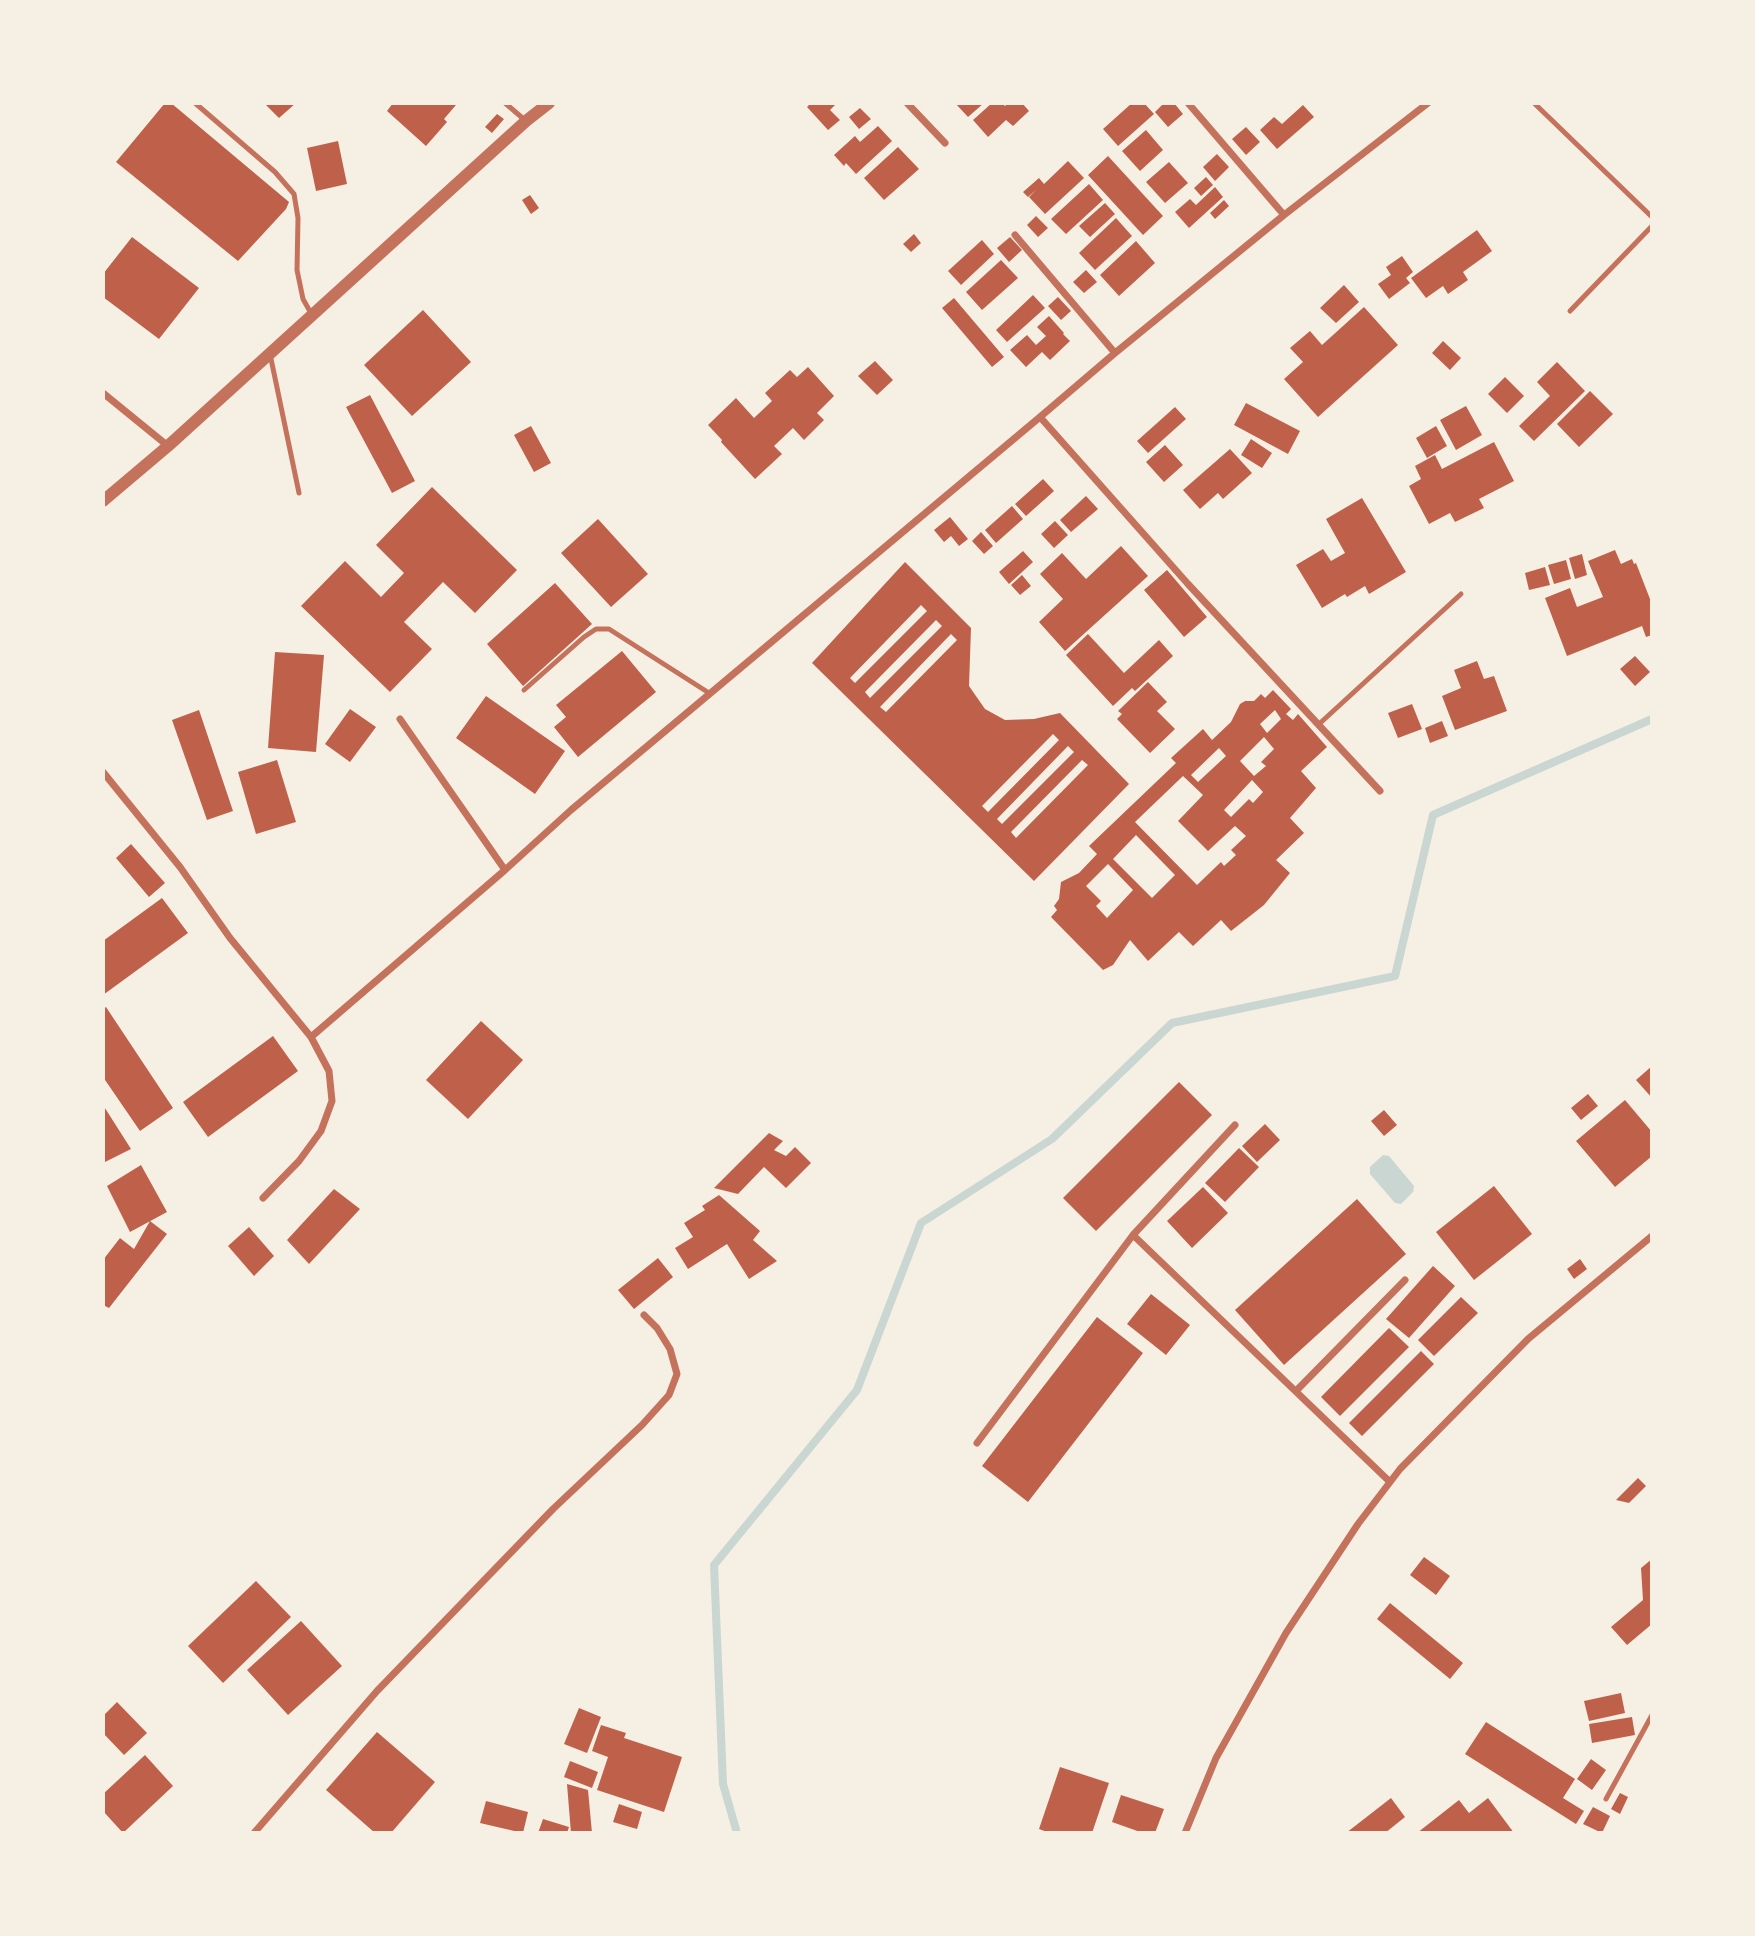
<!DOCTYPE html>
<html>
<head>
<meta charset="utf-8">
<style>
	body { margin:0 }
	#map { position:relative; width:1755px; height:1936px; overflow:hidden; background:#f6efe4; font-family:Karla,sans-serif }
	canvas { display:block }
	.frame { position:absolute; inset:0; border:105px solid #f6efe4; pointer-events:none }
</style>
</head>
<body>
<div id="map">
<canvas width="1755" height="1936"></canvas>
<div class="frame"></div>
</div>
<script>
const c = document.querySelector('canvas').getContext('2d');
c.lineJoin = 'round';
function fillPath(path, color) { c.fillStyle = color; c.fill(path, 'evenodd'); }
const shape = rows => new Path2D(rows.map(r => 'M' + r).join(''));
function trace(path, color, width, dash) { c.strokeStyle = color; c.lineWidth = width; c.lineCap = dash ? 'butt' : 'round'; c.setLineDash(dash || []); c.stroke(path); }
const water = shape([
	[1383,1155,1389,1156,1414,1186,1413,1192,1401,1204,1395,1203,1370,1174,1370,1167]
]);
const stream = shape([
	[737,1833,723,1784,714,1565,857,1390,921,1223,1052,1139,1172,1023,1395,976,1433,815,1652,719]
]);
const building = shape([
	[165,103,171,103,289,202,286,209,238,261,116,162],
	[267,103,296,103,279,118,266,105],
	[393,103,454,103,456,105,444,119,447,122,426,146,387,111],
	[811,103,837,103,830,110,840,120,828,130,807,107],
	[955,103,984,103,968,117],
	[992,103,1002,103,1005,106,1008,103,1022,103,1029,111,1013,126,1006,120,988,137,973,120],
	[1132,103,1144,103,1154,114,1118,146,1103,129],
	[1164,103,1174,103,1183,114,1168,127,1155,112],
	[1303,105,1314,117,1277,149,1260,130,1274,117,1282,124],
	[860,108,871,119,859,129,849,117],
	[497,114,504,119,492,133,485,127],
	[878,126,892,141,856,174,846,163,844,166,834,155,855,136,860,142],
	[1246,127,1260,142,1246,155,1232,139],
	[1146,130,1163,150,1140,171,1122,151],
	[338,141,347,184,316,191,307,148],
	[898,147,919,169,884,200,864,178],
	[1217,154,1229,167,1215,181,1203,167],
	[1108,156,1163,216,1143,235,1088,175],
	[1068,161,1084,178,1045,214,1029,197,1036,190,1028,197,1023,192,1039,178,1044,184],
	[1169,162,1188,183,1165,203,1146,182],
	[1206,177,1213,185,1201,196,1194,188],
	[1089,184,1103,200,1066,234,1051,219],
	[1215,187,1223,197,1189,228,1175,212,1190,199,1196,205],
	[530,195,539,208,531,214,522,200],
	[1224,200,1229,206,1215,219,1210,213],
	[1105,203,1115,214,1090,237,1079,226],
	[1036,216,1048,228,1038,237,1027,225],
	[1116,218,1132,236,1095,270,1079,253],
	[1477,230,1492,251,1463,272,1468,280,1448,294,1443,286,1426,298,1411,278],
	[914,234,921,243,911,252,903,244],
	[132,237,199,288,159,339,103,297,103,274],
	[1010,237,1022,250,1009,262,997,248],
	[982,240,994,254,961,285,948,271],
	[1136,241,1155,263,1119,296,1100,275],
	[1402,256,1413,272,1406,278,1410,283,1389,299,1378,284,1391,275,1386,267],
	[1001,260,1018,278,982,310,966,292],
	[1086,270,1097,282,1084,293,1073,282],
	[1344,285,1359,302,1336,323,1320,308],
	[1033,295,1045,308,1007,342,996,330],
	[1058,297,1071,311,1061,320,1048,306],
	[954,298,1004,357,992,367,942,308],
	[1364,307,1398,345,1318,417,1284,379,1303,362,1290,348,1310,331,1322,345],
	[423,310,471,362,412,416,364,365],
	[1049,316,1064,333,1063,334,1070,341,1050,360,1042,352,1026,367,1010,350,1027,335,1036,345,1046,336,1037,327],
	[1443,341,1461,358,1450,370,1432,353],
	[875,361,893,380,877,395,858,376],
	[1557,362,1585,391,1534,441,1519,426,1550,396,1537,382],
	[808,367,834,396,817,413,824,420,804,440,793,428,774,446,782,454,755,479,721,442,722,440,708,425,736,398,754,418,772,401,765,393,790,370,797,377],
	[1505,377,1524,396,1507,413,1488,394],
	[1590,391,1613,414,1579,447,1557,424],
	[370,395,415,481,392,493,346,407],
	[1246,403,1300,431,1288,454,1234,425],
	[1466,406,1482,435,1456,450,1440,420],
	[1175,407,1186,419,1148,453,1137,441],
	[531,426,551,463,534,472,514,435],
	[1436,426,1447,446,1427,458,1416,438],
	[1251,439,1272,453,1262,468,1241,455],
	[1494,442,1514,481,1479,499,1484,508,1455,522,1450,513,1429,524,1409,486,1421,479,1415,466,1435,455,1442,469],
	[1165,445,1183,465,1164,482,1146,462],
	[1230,449,1252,473,1223,499,1218,493,1200,509,1183,490],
	[1043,479,1054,491,1026,516,1015,504],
	[432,487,517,570,475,613,443,582,404,622,432,649,390,692,301,606,345,561,381,597,404,573,376,545],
	[1086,496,1098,509,1071,532,1060,520],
	[1362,498,1406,572,1369,594,1365,586,1347,597,1345,594,1322,608,1296,565,1323,549,1331,561,1345,553,1326,519],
	[1012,506,1023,519,996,543,985,530],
	[950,517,968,539,959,546,951,536,944,542,934,530],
	[598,519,648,574,611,607,561,553],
	[1055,521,1068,535,1054,548,1041,534],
	[981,532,993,546,984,554,972,541],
	[1121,546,1148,576,1065,651,1039,622,1063,599,1040,574,1062,553,1086,579],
	[1615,550,1621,564,1632,559,1634,564,1636,563,1650,599,1652,599,1652,635,1646,637,1642,626,1567,656,1545,598,1570,588,1577,607,1603,597,1588,561],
	[1023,551,1033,562,1009,584,999,572],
	[1582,554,1587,575,1575,579,1569,558],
	[1566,560,1571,579,1554,584,1548,565],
	[905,562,971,628,969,686,985,709,1005,720,1034,719,1060,713,1129,784,1034,881,812,663],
	[921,605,927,611,855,683,850,678],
	[936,620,942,626,870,698,865,692],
	[951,634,957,640,886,712,880,707],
	[1053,734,1059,740,988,812,982,806],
	[1068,746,1074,752,1002,824,997,819],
	[1082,760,1088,765,1016,838,1011,832],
	[1545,567,1550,585,1529,590,1525,573],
	[1167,570,1207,617,1184,637,1144,590],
	[1022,575,1031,586,1020,595,1011,585],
	[555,583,592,624,523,686,487,644],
	[1088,634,1124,673,1159,640,1173,656,1135,691,1132,688,1113,706,1066,655],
	[622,651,656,692,578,757,554,727,566,717,556,705],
	[275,652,324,655,316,752,268,748],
	[1635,656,1650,672,1635,686,1620,669],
	[1477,661,1484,679,1494,676,1507,711,1455,730,1442,696,1461,688,1454,670],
	[1148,682,1167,702,1157,711,1175,729,1150,753,1117,719,1122,714,1118,711],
	[1273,690,1291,709,1286,714,1293,720,1298,714,1327,747,1301,771,1316,788,1290,818,1304,833,1276,860,1290,873,1264,905,1231,931,1221,920,1193,946,1179,932,1148,961,1130,940,1113,965,1103,970,1051,917,1057,910,1054,906,1059,899,1061,882,1079,873,1097,854,1089,846,1176,763,1171,758,1203,729,1212,740,1231,722,1240,704,1245,701,1254,701,1261,694,1265,698],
	[1275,710,1281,719,1267,733,1260,724],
	[1264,737,1274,749,1261,762,1266,766,1254,776,1240,761],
	[1219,748,1226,756,1198,782,1191,775],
	[1183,776,1203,795,1178,821,1208,851,1235,826,1246,836,1231,850,1236,855,1224,866,1221,862,1197,885,1135,822],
	[1252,780,1263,792,1253,803,1249,799,1231,817,1224,810],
	[1136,835,1175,875,1152,898,1113,859],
	[1108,864,1133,890,1107,918,1096,906,1101,901,1086,886],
	[486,696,565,751,535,794,456,738],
	[1412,704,1422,729,1398,738,1388,713],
	[350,709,376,727,350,762,325,744],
	[199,710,233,811,207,820,172,720],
	[1442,721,1448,736,1430,743,1425,728],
	[277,760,296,822,256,834,238,772],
	[131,844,165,883,149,897,116,858],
	[162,898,188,933,103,995,103,941],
	[106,1007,173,1108,140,1131,103,1077,103,1009],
	[481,1021,523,1060,468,1119,426,1080],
	[273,1036,298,1071,208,1137,183,1102],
	[1652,1066,1652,1098,1636,1080],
	[1179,1082,1212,1115,1096,1231,1063,1198],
	[1588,1094,1598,1106,1581,1120,1571,1108],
	[1625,1100,1652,1132,1652,1156,1615,1187,1576,1141],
	[103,1105,131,1149,103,1163],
	[1384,1110,1397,1125,1384,1136,1371,1121],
	[1265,1124,1280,1140,1257,1162,1242,1146],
	[769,1133,783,1141,774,1150,786,1156,795,1147,811,1163,786,1188,764,1167,738,1194,714,1188],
	[1239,1148,1259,1167,1225,1202,1205,1183],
	[141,1165,167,1212,130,1232,107,1186],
	[1494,1186,1532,1234,1474,1280,1436,1232],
	[1203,1187,1228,1213,1192,1248,1167,1221],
	[334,1189,360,1209,309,1264,287,1240],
	[719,1195,760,1231,753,1240,777,1261,749,1279,727,1244,688,1269,675,1248,693,1237,684,1223,705,1210,702,1206],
	[1357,1199,1406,1254,1284,1365,1235,1310],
	[150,1221,167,1234,109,1308,103,1305,103,1260,120,1238,134,1249],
	[249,1227,274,1256,254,1276,228,1246],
	[658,1258,673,1277,634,1309,618,1290],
	[1580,1259,1587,1269,1574,1279,1567,1269],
	[1433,1266,1455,1286,1409,1338,1386,1319],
	[1151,1294,1190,1325,1166,1355,1127,1324],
	[1461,1297,1478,1313,1434,1356,1418,1340],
	[1097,1317,1143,1353,1028,1502,982,1466],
	[1389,1328,1409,1347,1340,1416,1321,1397],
	[1421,1351,1434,1364,1362,1436,1349,1423],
	[1638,1478,1646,1486,1629,1503,1616,1500],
	[1424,1557,1450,1576,1436,1595,1410,1575],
	[1652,1559,1652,1624,1627,1645,1611,1627,1643,1600,1641,1568],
	[256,1581,291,1617,223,1683,188,1646],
	[1390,1603,1463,1663,1450,1679,1377,1619],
	[301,1621,342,1666,288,1715,247,1670],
	[1621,1693,1625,1713,1589,1721,1584,1701],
	[117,1702,147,1733,124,1755,103,1733,103,1716],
	[579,1708,601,1717,587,1753,564,1744],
	[1632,1717,1635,1735,1592,1743,1589,1724],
	[1486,1722,1575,1779,1563,1798,1584,1811,1576,1824,1465,1754],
	[601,1725,626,1733,624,1738,682,1757,664,1812,597,1790,608,1757,592,1751],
	[377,1732,435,1782,391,1833,375,1833,326,1790],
	[145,1755,173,1786,123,1833,103,1811,103,1794],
	[1591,1759,1606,1770,1592,1790,1577,1779],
	[570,1761,598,1772,592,1788,564,1777],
	[1060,1767,1109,1783,1092,1833,1050,1833,1039,1829],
	[567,1784,588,1790,592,1833,571,1833],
	[1620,1793,1628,1797,1620,1814,1611,1809],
	[1121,1795,1164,1809,1155,1833,1143,1833,1112,1822],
	[1391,1798,1405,1817,1385,1833,1346,1833],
	[1488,1798,1514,1833,1417,1833,1459,1800,1469,1813],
	[486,1801,528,1812,523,1833,480,1823],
	[619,1804,642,1812,637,1829,613,1822],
	[1593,1807,1610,1816,1602,1833,1583,1824],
	[543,1819,569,1827,567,1833,538,1833]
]);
const service = shape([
	[195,103,275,172,294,194,298,218,297,270,303,299,312,315],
	[505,103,526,121],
	[1534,103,1652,217],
	[1570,311,1652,226],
	[270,354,299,493],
	[524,690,584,637,596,629,609,629,709,693],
	[1318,725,1461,594],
	[1606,1799,1652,1715]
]);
const minor = shape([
	[907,103,945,143],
	[1188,103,1284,215],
	[1015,235,1115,353],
	[103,393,168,446],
	[1040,417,1188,584,1380,791],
	[400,719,505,870],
	[103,772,180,867,230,938,311,1037,329,1071,332,1101,321,1131,299,1161,263,1198],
	[311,1037,505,870,571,810,1040,417,1115,353,1284,215,1428,103],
	[1133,1235,1235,1125],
	[1296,1391,1405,1280],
	[977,1443,1133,1235,1390,1482],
	[254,1833,377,1691,553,1509,642,1425,669,1395,677,1374,670,1349,657,1328,644,1315],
	[1185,1833,1216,1758,1286,1633,1358,1524,1400,1469,1528,1339,1652,1236]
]);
const tertiary = shape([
	[103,501,168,446,526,121,549,103]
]);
fillPath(water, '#c9d6d2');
trace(stream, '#c9d6d2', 8);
fillPath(building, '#bf614a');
trace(service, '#c5725c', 5);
trace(minor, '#c5725c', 7);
trace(tertiary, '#c5725c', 12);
</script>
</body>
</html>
